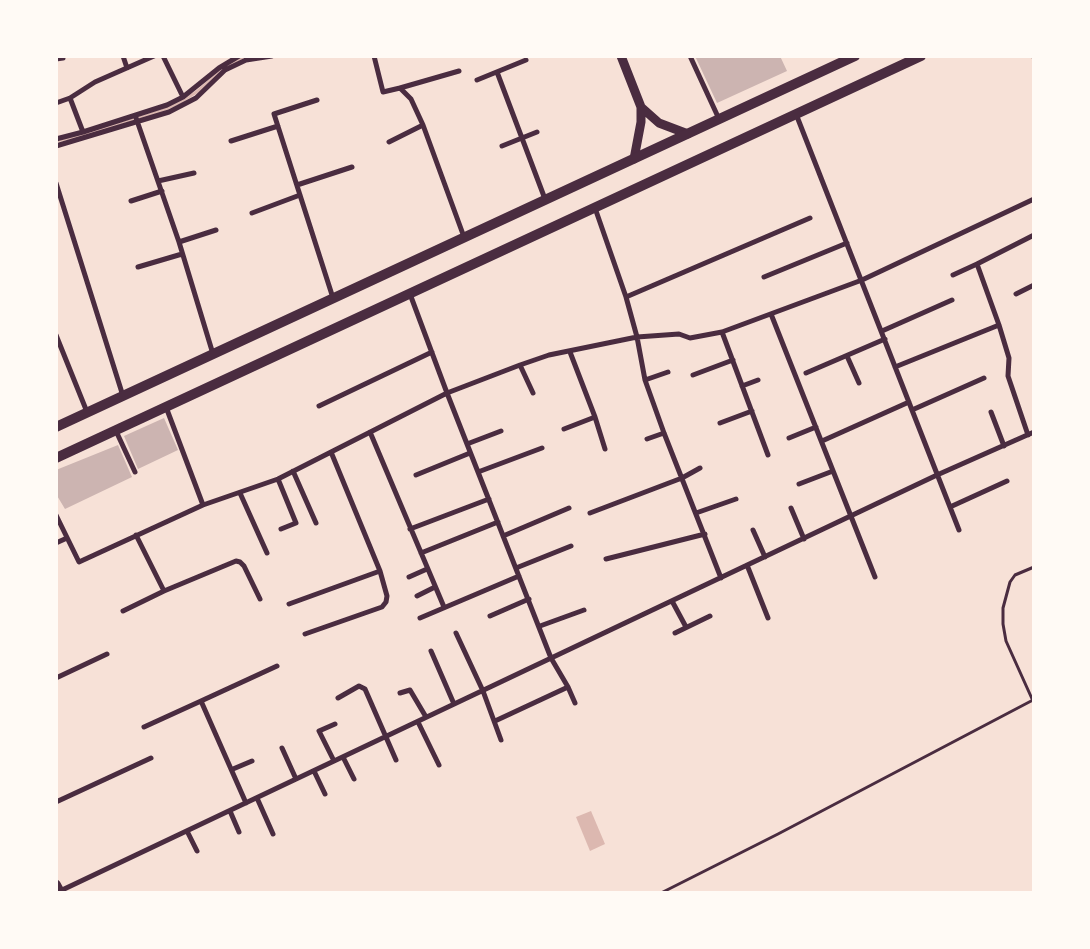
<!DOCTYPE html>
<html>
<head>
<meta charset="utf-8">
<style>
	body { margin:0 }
	#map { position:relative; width:1090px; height:949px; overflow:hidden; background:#f7e1d7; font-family:Roboto,sans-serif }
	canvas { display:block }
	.frame { position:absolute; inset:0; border:58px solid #fffaf5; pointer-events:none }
</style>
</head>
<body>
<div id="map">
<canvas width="1090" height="949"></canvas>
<div class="frame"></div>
</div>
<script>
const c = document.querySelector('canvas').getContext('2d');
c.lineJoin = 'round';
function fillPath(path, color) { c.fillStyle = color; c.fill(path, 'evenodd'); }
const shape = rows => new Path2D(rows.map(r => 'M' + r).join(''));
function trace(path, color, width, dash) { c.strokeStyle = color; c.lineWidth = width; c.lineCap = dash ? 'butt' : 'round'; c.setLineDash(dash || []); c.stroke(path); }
const water = shape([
	[591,811,605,844,590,851,576,817]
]);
const stream = shape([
	[226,67,243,57,249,56],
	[56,141,80,136,161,111,179,103,198,91,221,71]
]);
const building = shape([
	[695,56,780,56,787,71,717,103],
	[164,418,178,450,138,469,124,436],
	[118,445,132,477,65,509,56,494,56,470]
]);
const service = shape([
	[1033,701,1006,641,1003,624,1003,608,1010,582,1015,575,1034,567],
	[661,893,778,834,1033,700]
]);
const minor = shape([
	[123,56,127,68],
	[163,56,183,97],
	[374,56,383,92,400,88,411,99,423,125,464,237],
	[690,56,719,119],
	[1033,56,1034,57],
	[56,59,63,58],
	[497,72,545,199],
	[477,80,526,60],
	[400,88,459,71],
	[70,98,83,132],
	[317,100,274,114,333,298],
	[56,103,70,98,95,82,154,56],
	[796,114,959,530],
	[135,115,179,242,213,354],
	[56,139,83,132,167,105,183,97,219,68,239,56],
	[231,141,278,126],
	[389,142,423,125],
	[56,146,169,112,196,98,225,70,246,60,272,56],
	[502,146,537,132],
	[158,181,194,173],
	[56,183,123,396],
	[297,185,352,167],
	[131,201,162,191],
	[595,208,626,297,637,337,645,380,664,433,721,578],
	[252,213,300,195],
	[179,242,216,230],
	[138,267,182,254],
	[953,275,977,264],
	[764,277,847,243],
	[410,294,447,393,551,658,568,687,575,703],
	[1016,294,1034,285],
	[626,297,810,218],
	[771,314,875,577],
	[882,331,952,300],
	[722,332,768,455],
	[56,335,87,412],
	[847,356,859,383],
	[520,365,533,393],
	[895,367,999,325],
	[806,373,885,339],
	[693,375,733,360],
	[645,380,668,372],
	[742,386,758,380],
	[319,406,432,352],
	[166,407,203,505],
	[912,410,984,378],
	[991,412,1004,446],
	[595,417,605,449],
	[720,423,752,411],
	[564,429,595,417,570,352],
	[116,431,135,472],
	[370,432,444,607],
	[1028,435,1008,376,1009,358,999,325,977,264,1034,235],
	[789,438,816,427],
	[647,439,664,433],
	[822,441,909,402],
	[467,444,501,431],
	[293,471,316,523],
	[478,472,542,448],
	[416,475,470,453],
	[278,479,296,523,281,529],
	[799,484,833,471],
	[240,493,267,553],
	[950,507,1007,481],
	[791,508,804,539],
	[590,513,682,478,700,468],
	[696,513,736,499],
	[56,515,79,562,203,505,278,479,447,393,520,365,549,355,637,337,679,334,690,338,722,332,862,280,1034,199],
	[410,529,489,499],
	[753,530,765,557],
	[136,535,164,591],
	[503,536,569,508],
	[56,543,67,538],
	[421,553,498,522],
	[606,559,705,534],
	[747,565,768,618],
	[516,568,571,546],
	[409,577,427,569],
	[417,596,435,587],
	[672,601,686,627],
	[289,604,380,571],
	[123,611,164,591,236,561,240,562,244,566,260,599],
	[490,616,529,599],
	[420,618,519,576],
	[540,626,584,610],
	[456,633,483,691,501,740],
	[675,633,710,616],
	[305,634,382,607,386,602,387,596,380,571,331,452],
	[431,651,454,704],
	[56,678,107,654],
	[400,693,410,690,426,717],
	[338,698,359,686,365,689,396,760],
	[201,701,277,666],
	[495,721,568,687],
	[418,722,439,765],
	[144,727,201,701,246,803],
	[282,748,296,779],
	[343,757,354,779],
	[334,761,319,731,335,724],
	[233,769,252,761],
	[314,771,325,794],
	[257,798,273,834],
	[56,802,151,758],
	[230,811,239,832],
	[187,831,197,851],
	[60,891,937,475,1034,432]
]);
const secondary = shape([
	[621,56,641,107,659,123,688,134],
	[634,159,641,122,641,107],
	[56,884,61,893]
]);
const primary = shape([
	[56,427,855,56],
	[56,458,921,56]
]);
fillPath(water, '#dcb8b0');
trace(stream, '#dcb8b0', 3);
fillPath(building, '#ccb4b1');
trace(service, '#4a2c40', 3);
trace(minor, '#4a2c40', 5);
trace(secondary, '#4a2c40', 9);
trace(primary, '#4a2c40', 10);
</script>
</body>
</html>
